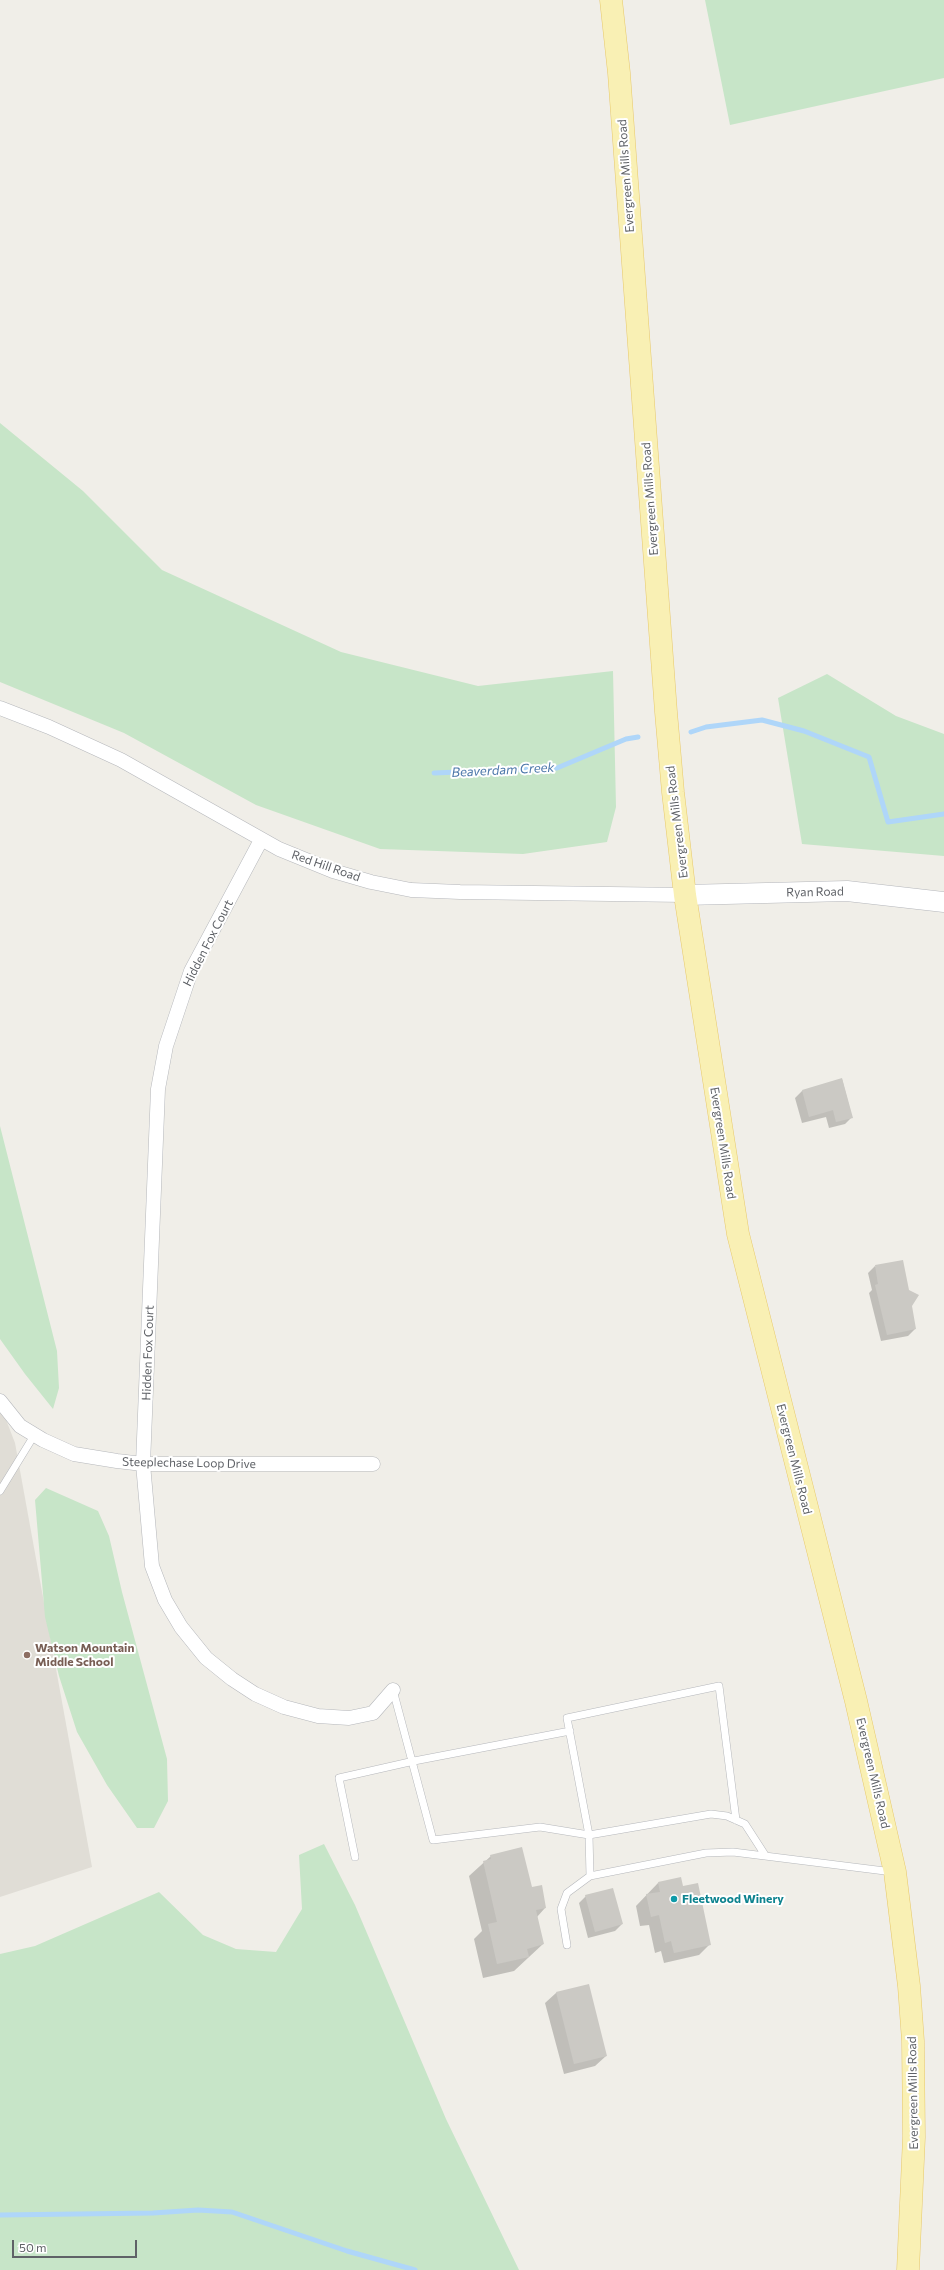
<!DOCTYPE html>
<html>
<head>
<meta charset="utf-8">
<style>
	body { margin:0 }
	#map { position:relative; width:944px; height:2270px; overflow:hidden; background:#f0eee8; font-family:Commissioner,sans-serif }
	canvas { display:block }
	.scale { position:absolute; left:12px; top:2240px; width:125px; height:18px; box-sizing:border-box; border:2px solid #5f6267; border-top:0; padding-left:5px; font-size:12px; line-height:14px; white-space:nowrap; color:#5f6267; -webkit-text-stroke:3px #fff; paint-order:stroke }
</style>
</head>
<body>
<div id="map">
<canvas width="944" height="2270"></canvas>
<div class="scale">50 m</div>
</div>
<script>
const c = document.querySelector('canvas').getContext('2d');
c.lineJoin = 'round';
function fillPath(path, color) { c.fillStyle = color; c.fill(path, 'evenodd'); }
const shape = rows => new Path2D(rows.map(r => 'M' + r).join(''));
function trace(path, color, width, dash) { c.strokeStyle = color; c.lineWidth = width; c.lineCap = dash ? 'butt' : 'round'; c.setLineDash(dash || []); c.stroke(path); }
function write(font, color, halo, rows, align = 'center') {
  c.font = font + ' Commissioner,sans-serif'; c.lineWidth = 4; c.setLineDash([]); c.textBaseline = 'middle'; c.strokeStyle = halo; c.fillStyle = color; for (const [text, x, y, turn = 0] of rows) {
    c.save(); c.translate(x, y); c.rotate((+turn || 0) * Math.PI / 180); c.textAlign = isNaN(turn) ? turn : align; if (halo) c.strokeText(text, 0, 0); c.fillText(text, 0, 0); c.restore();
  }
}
const education = shape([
	[0,1404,15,1443,92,1867,0,1897]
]);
const green = shape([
	[705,0,944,0,944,78,730,125],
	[0,423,83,491,162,570,341,652,478,686,613,671,616,807,607,842,523,854,380,849,256,805,124,733,0,682],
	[827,674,896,716,944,734,944,856,802,844,778,698],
	[0,1126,57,1351,59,1388,53,1409,25,1374,0,1339],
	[46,1488,98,1511,109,1536,122,1592,167,1759,168,1801,154,1828,137,1828,107,1785,77,1732,59,1676,45,1617,35,1500],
	[324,1844,355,1905,446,2119,519,2270,0,2270,0,1954,35,1946,159,1892,203,1935,236,1949,276,1952,302,1909,299,1855]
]);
const shadow = shape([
	[842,1079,852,1117,845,1124,829,1128,826,1117,802,1123,795,1098,802,1091],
	[875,1266,911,1306,915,1329,908,1336,881,1341,869,1293,872,1290,868,1273],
	[491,1856,531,1888,545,1908,537,1917,543,1944,514,1971,483,1978,474,1939,482,1931,469,1876],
	[658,1883,682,1887,710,1944,699,1955,664,1963,661,1951,655,1953,649,1925,640,1926,636,1906],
	[586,1896,622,1924,615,1931,588,1938,579,1903],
	[588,1985,606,2056,595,2066,564,2074,545,2003,556,1993]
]);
const stream = shape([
	[691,732,706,727,762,720,804,731,869,757,888,822,944,814],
	[434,773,557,768,626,739,638,737],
	[0,2215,153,2213,198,2210,232,2212,347,2251,415,2270]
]);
const building = shape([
	[842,1078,853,1118,836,1122,833,1110,809,1117,802,1090],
	[903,1260,909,1290,919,1295,912,1306,916,1329,887,1335,875,1285,878,1284,875,1265],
	[522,1847,532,1887,542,1885,546,1908,536,1910,544,1944,527,1949,529,1957,497,1964,488,1924,497,1922,483,1861,491,1859,490,1855],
	[681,1877,683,1886,698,1883,711,1945,674,1953,671,1941,665,1943,659,1915,651,1917,646,1894,660,1892,658,1882],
	[613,1888,623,1924,595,1932,585,1895],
	[589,1984,607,2056,574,2064,556,1992]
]);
const lane = shape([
	[0,1491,35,1434],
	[393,1690,433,1840,540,1827,589,1835,567,1718,719,1686,736,1820],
	[355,1857,339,1778,414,1761,570,1731],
	[590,1876,589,1835,711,1814,727,1816,745,1824,765,1855],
	[567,1945,561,1909,567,1893,590,1876,706,1853,733,1852,893,1872]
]);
const street = shape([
	[0,708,49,727,121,760,279,849,333,871,371,882,411,890,460,892,685,895],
	[261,840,191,971,166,1046,158,1089,143,1464,152,1566,165,1600,181,1627,206,1658,232,1679,255,1694,284,1707,318,1716,349,1718,373,1713,393,1690],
	[0,1401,20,1426,43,1440,74,1454,117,1461,143,1464,373,1464]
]);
const secondary = shape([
	[685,895,847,891,944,902]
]);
const primary = shape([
	[611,0,619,73,666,712,673,792,685,895,738,1234,856,1701,895,1872,909,1986,913,2041,914,2137,908,2270]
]);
const markers = [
	[27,1655,4,"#8d6e63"],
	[674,1899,4,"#0f9aa8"]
];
const streetNames = [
	["Evergreen Mills Road",626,176,-94],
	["Evergreen Mills Road",650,499,-94],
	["Evergreen Mills Road",677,822,-97],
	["Red Hill Road",326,866,19],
	["Ryan Road",815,892,-1],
	["Hidden Fox Court",208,943,-63],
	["Evergreen Mills Road",723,1143,81],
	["Hidden Fox Court",148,1353,-88],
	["Evergreen Mills Road",794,1459,76],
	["Steeplechase Loop Drive",189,1463,1],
	["Evergreen Mills Road",873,1773,77],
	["Evergreen Mills Road",913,2093,-91]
];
const educationNames = [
	["Watson Mountain",35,1648],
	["Middle School",35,1662]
];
const cultureNames = [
	["Fleetwood Winery",682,1899]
];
const waterNames = [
	["Beaverdam Creek",503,770,-3]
];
fillPath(education, '#e0ddd6');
fillPath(green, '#c7e5c8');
fillPath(shadow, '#0003');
trace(stream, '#afd6f9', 5);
fillPath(building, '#cbc9c4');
trace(lane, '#b5b7bb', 8);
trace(street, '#b5b7bb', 15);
trace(secondary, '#b4b6bb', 21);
trace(primary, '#e7c86a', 23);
trace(lane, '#fff', 7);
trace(street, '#fff', 14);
trace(secondary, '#fff', 20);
trace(primary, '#f9f0b4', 22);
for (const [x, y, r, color] of markers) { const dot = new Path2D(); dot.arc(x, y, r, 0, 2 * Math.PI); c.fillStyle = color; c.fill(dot); trace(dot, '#fff', 1.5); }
write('12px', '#5f6267', '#fff', streetNames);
write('bold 12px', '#785e54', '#fff', educationNames, 'left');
write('bold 12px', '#0d838f', '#fff', cultureNames, 'left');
write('italic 13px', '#4c77aa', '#fff', waterNames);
</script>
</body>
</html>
